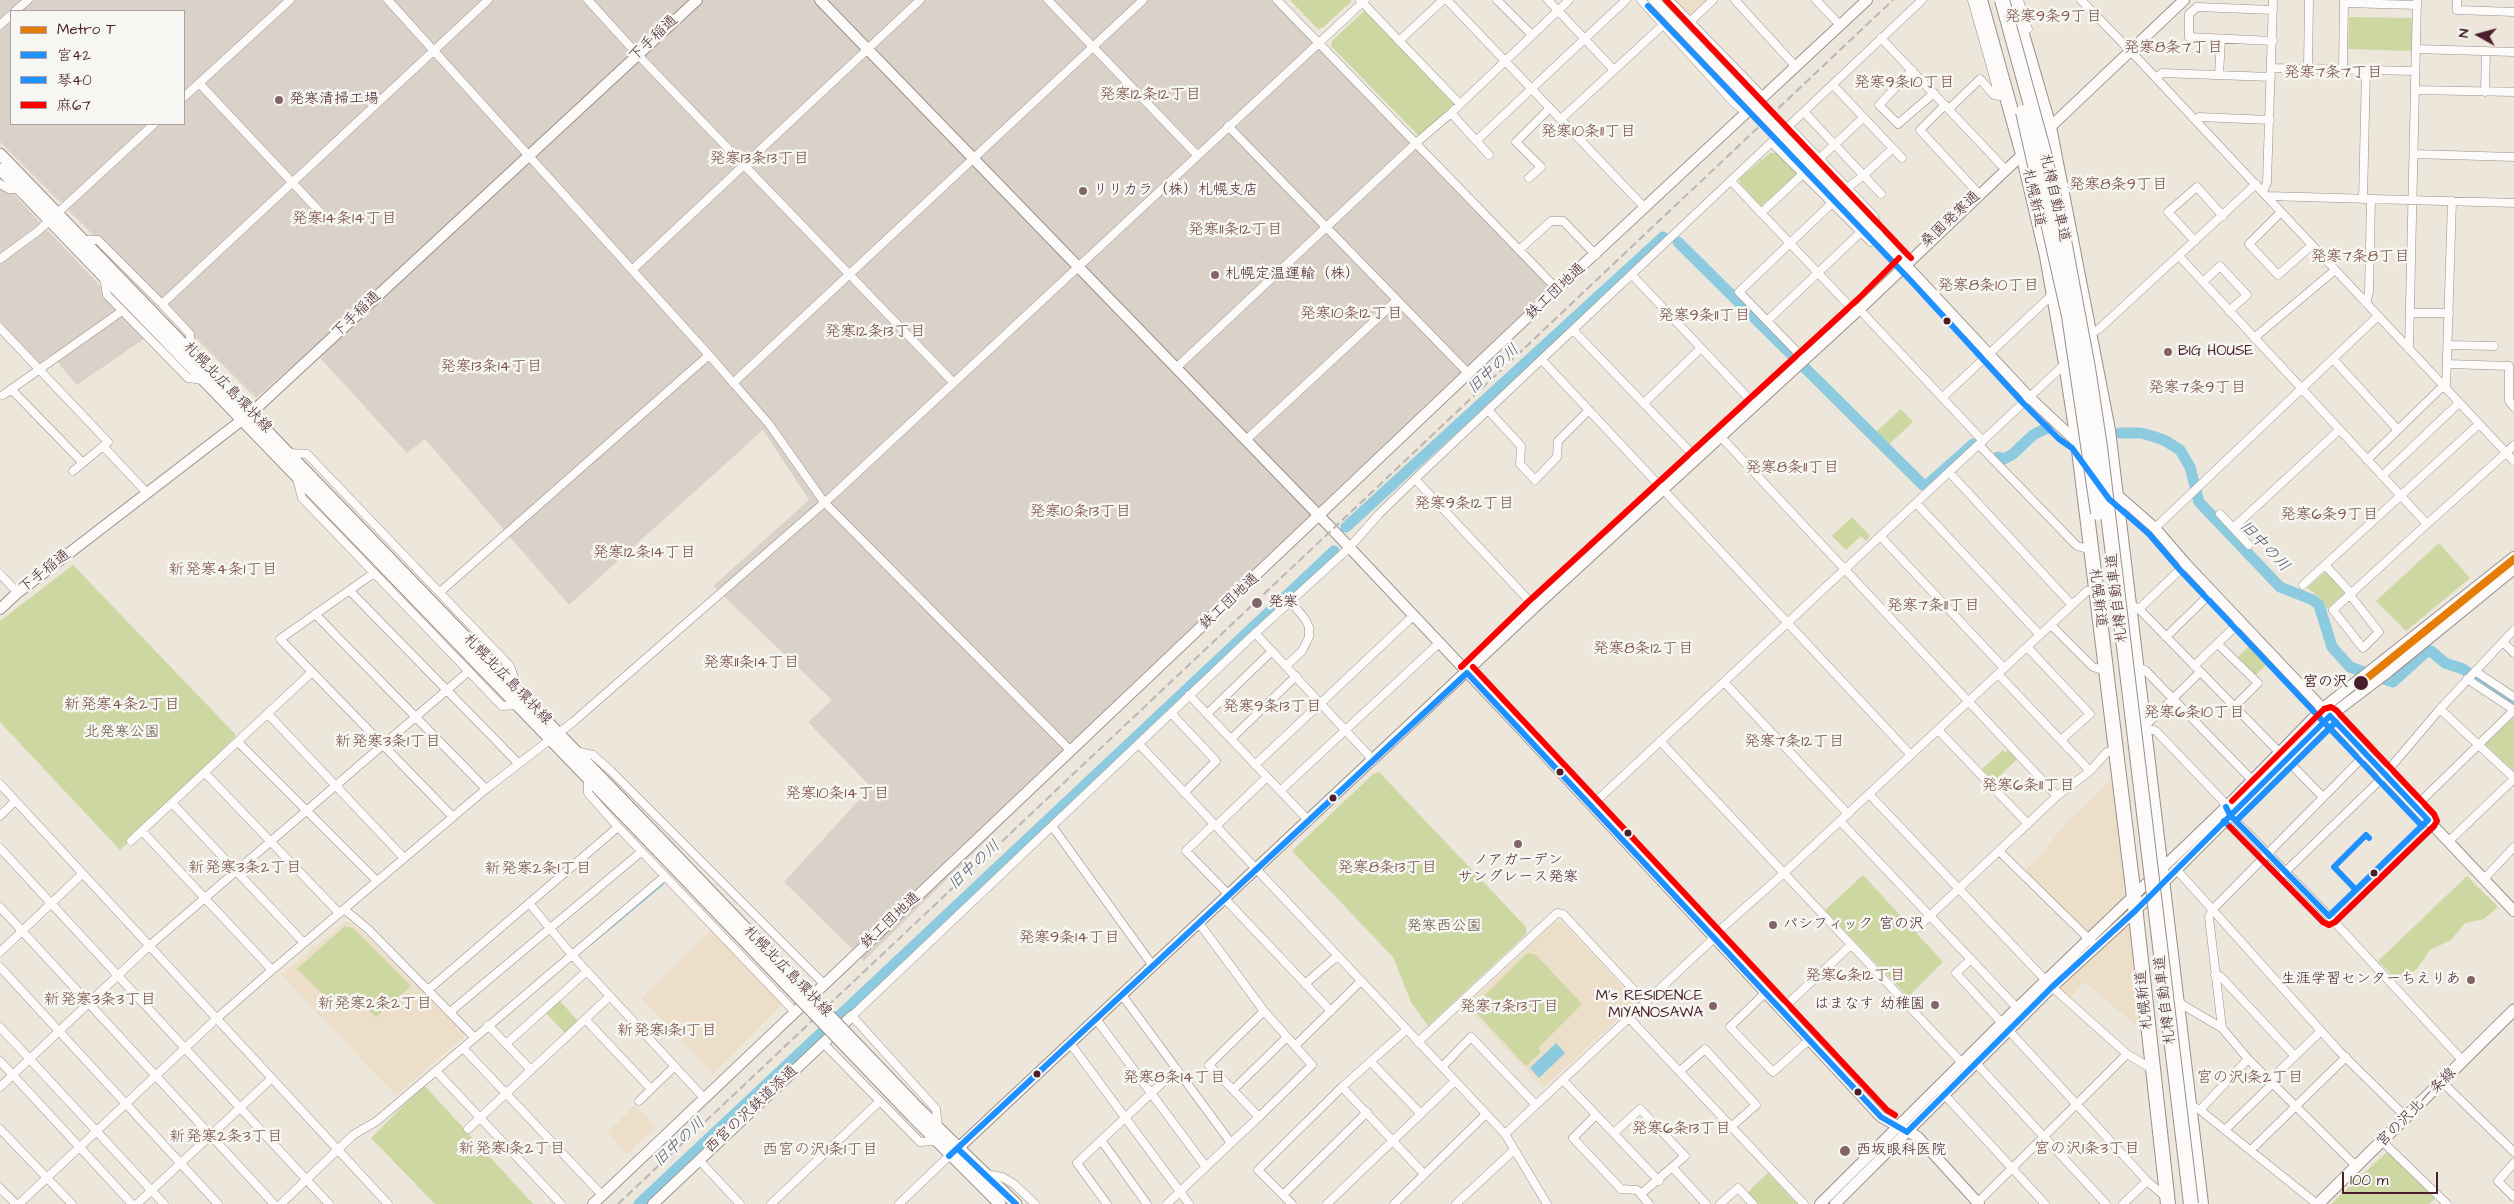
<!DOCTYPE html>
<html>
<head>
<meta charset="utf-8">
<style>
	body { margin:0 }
	#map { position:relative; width:2514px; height:1204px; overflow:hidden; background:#ede6db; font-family:"Architects Daughter","Klee One",sans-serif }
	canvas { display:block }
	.legend { position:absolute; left:10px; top:10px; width:175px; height:115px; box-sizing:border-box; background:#f6f6f2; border:1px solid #b1a0a2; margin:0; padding:6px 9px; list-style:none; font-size:15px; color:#4a1f2b }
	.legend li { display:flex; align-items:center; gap:10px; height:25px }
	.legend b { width:25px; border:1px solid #b1a0a2 }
	.north { position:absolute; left:2454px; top:10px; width:50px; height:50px; -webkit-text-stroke:4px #f6f6f2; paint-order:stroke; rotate:277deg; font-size:14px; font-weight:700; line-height:20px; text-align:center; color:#4a1f2b }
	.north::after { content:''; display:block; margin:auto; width:18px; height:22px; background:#4a1f2b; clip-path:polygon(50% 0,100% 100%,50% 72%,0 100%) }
	.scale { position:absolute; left:2342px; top:1172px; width:96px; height:22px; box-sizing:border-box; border:2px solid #4a1f2b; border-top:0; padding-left:6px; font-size:15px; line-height:18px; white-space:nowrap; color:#4a1f2b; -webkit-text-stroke:4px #f6f6f2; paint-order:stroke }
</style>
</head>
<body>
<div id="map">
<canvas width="2514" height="1204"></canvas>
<ul class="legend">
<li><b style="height:6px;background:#e47c06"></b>Metro T</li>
<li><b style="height:6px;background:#1e90ff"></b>宮42</li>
<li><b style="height:6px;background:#1e90ff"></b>琴40</li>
<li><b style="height:6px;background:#f00"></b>麻67</li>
</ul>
<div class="north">N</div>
<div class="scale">100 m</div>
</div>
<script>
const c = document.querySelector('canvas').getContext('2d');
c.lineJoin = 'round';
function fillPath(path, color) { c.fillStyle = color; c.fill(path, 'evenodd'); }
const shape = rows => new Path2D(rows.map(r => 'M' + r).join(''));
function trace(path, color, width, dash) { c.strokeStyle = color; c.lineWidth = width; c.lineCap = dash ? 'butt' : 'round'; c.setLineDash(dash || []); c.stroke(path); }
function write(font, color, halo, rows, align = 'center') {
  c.font = font + ' "Architects Daughter","Klee One",sans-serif'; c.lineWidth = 5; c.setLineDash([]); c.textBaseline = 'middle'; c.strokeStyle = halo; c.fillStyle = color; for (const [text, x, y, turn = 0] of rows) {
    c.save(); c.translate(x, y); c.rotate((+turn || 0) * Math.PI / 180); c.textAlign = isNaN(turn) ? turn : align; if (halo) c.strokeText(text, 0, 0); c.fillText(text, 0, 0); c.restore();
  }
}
const built = shape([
	[1674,0,1707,0,1690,17],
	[2115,776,2143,1026,2139,1027,2084,982,2069,1000,2040,979,2087,933,2025,870,2049,846,2062,827],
	[346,921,354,924,464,1033,464,1037,396,1095,281,975],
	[1555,922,1563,923,1634,999,1632,1006,1543,1088,1466,1006],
	[712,929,782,1004,713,1074,641,998],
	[635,1105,656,1127,627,1154,607,1133]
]);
const industrial = shape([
	[0,0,1277,0,1564,291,1023,804,864,961,784,882,871,787,808,722,832,700,713,586,809,500,763,430,569,605,425,439,407,453,312,349,256,398,0,142],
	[11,11,184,11,184,124,11,124],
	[0,180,148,336,77,385,52,355,40,364,0,322]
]);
const green = shape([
	[1290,0,1351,0,1351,2,1322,28,1318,29],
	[1364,11,1367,11,1453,101,1453,105,1421,135,1418,135,1331,46,1332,41],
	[2349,17,2413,18,2412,51,2348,49],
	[1770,153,1777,153,1797,173,1797,175,1761,206,1740,183,1740,178],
	[1901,409,1913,422,1887,446,1875,433],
	[1852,517,1870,536,1866,541,1861,536,1846,550,1832,536],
	[2439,543,2470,578,2406,631,2376,601],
	[73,565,235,734,235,737,120,850,0,722,0,621],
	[2324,573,2327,573,2345,593,2327,609,2322,599,2307,588],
	[2251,644,2268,663,2256,675,2238,657],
	[2514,717,2514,771,2485,744],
	[2003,750,2005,753,2008,750,2017,759,1994,782,1982,769],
	[1379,772,1526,927,1526,934,1428,1026,1411,1002,1393,957,1292,851,1373,774],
	[1863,875,1943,962,1908,997,1825,910],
	[2467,876,2498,907,2484,919,2465,923,2451,940,2430,950,2417,969,2398,981,2378,961],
	[345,926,353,928,411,986,376,1017,356,998,341,1012,297,969],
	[1527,953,1536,955,1582,1004,1538,1048,1541,1052,1526,1066,1472,1008],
	[560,1001,578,1021,565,1033,546,1013],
	[424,1085,533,1204,435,1204,371,1138],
	[2388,1151,2436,1198,2429,1204,2331,1204],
	[1768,1173,1797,1204,1757,1204,1747,1193]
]);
const water = shape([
	[1556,1043,1565,1053,1539,1078,1530,1068]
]);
const stream = shape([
	[591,944,663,884]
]);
const river = shape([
	[1678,242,1923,485,1928,484,1973,444],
	[2120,433,2141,433,2152,436,2164,440,2180,450,2190,467,2199,502,2280,587,2313,600,2319,605,2332,647,2350,667,2393,682,2426,652,2431,651,2445,663,2463,669,2514,703],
	[1998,457,2004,459,2013,454,2033,435,2047,428],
	[1346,527,1663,237],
	[639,1204,1334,551]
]);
const street = shape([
	[388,0,709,355,769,424,824,502,1071,751],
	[588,0,638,55,953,382],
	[1048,0,1197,155],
	[1277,0,1557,289],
	[1360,0,1460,104],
	[1447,0,1645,208],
	[1497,0,1532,35],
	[1548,0,1614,70],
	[1641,0,1734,103,1747,113],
	[1669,0,1763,97],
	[1735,0,1796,67],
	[1816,0,1840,25],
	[1972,0,1998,92],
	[2019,0,2028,29],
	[2081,0,2140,61,2514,461],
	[2457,0,2457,10,2514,12],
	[2344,3,2417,5],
	[15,11,28,0],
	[0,25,11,15],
	[1678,33,1713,0],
	[1881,38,2006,170],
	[1399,41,1443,0],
	[2273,41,2189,37,2189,14,2197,7,2273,10],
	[2416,49,2514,52],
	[2308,67,2309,0],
	[2272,68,2415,71],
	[2343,69,2344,0],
	[1912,70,1879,105,1898,124,1934,93],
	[2219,75,2221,39],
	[2156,78,2162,73,2271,77],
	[199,83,320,212],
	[1833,85,1902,158],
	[2415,90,2514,92],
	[2485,92,2486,51],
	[184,97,290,0],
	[1945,105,1920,130,1979,194],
	[1949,109,1980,79,1994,95,2000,96],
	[1804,112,1881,194],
	[1451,113,1489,155],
	[1561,119,1663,25],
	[2196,121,2199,117,2270,120],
	[1228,126,1469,374],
	[1789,127,1874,216,1879,235],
	[1476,141,1626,0],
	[1772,143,1871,242,1882,239],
	[2414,154,2514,157],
	[1529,178,1541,167,1516,142,1550,108],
	[1731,181,1855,312],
	[0,184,9,189,20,189],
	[1847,188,1864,175,1892,149],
	[2263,192,2267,182,2273,0],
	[2267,196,2514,203],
	[2363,199,2366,70],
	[2281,212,2249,244,2278,275,2312,245],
	[1761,213,1863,118],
	[84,240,98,240,162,304,190,334,190,350],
	[2195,241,2168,212,2197,187,2223,216],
	[1519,250,1551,221,1563,221,1596,255],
	[2179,256,2427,524],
	[0,259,38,231,154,124],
	[632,270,920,0],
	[1632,275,1755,405],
	[104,277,107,295,188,378,204,380],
	[2203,282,2220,266,2247,295,2229,311],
	[2366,303,2369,292,2371,199],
	[162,304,488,0],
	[1859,309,1983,441],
	[2411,313,2449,313],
	[1767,321,1861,232],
	[0,328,108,442,73,471],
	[1573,330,1697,459],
	[2090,334,2099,329,2256,184],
	[2254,338,2335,270],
	[2448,345,2494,346],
	[2409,349,2417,0],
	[1804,359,1739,292,1833,202],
	[2333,359,2398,430],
	[1542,360,1911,755],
	[2448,364,2509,366,2509,401,2514,407],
	[1176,368,1416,143,1451,113,1569,0],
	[733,383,1143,0],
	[11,389,83,463],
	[2446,389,2452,201],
	[3,395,122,311],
	[1943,397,2054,293],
	[1644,403,1701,348],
	[1488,410,1521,446,1520,464,1535,480,1557,457,1558,441,1589,410],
	[1721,437,2057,796],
	[1246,440,1397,300],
	[1979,445,2077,546,2091,550],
	[103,446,147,493],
	[290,453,307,454,510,666,514,677,512,685],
	[2367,460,2443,386],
	[1950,473,2072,605],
	[2382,476,2459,403],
	[297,479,302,498,502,706,517,705],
	[1415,479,1535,607],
	[1916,503,2040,635],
	[2220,514,2249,545],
	[2155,528,2378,316],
	[2233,528,2339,430],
	[1880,536,2004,668],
	[2325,565,2351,593],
	[374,573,280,639,453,817],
	[0,574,18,593],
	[2303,585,2479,424],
	[350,591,518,763],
	[440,592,709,355],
	[2350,595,2379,632,2363,648,2333,610,2427,524,2506,453,2514,445],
	[2139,609,2186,564],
	[315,614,486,789],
	[2051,625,2093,667,2106,671],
	[1255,633,1373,760],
	[2166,637,2213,591],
	[2503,642,2514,653],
	[2218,644,2258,683,2234,707],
	[2027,647,2090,714,2061,740],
	[1286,666,1302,651,1309,637,1309,627,1305,619,1290,601],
	[2194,666,2241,621],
	[2137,668,2145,670,2252,780],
	[2475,671,2514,697],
	[2200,672,2144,727,2156,731,2222,800,2230,815,2329,916,2463,1061],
	[1998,674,2090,771],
	[2467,679,2514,710],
	[1724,682,1848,814],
	[1189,695,1309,821],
	[2440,709,2514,778],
	[1171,713,1216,761,1184,793],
	[268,714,404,858],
	[1207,714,1272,651],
	[1938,730,2028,824],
	[1231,739,1296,676],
	[1660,741,1965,1066],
	[239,743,377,881],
	[1139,744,1505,1134,1547,1204],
	[575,751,593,755,611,771,824,984],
	[1255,765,1413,616],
	[205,773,339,913],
	[588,778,588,793,618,827,795,1012],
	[0,784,388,1204],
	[1280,791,1438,644],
	[1869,794,2052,987,2127,1054,2152,1069],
	[172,803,304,943],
	[1592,805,2066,363],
	[2416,806,2514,710],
	[0,816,15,801],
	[1840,821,2019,1010],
	[1214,824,1186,851,1229,895],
	[1052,826,1153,966],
	[1216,826,1267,777],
	[142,831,272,970],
	[131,841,312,672],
	[2449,841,2514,779],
	[0,848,329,1204],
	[1999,851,2092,942],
	[2176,869,2339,1051,2407,1118],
	[2284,873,2378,782,2440,709,2514,630],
	[2484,879,2514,847],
	[1225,899,1331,1011],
	[529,903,572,955,704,1098],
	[0,907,274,1204],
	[344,909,368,929,474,1037],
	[1199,923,1264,1011],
	[1917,928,2057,796,2090,771,2107,752,2116,751],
	[0,952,82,874],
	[1971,959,1956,973,2147,1181,2168,1199],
	[0,967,218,1204],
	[2215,975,2220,976,2294,1055],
	[1305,984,1337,956],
	[428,990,618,827],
	[1765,993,1730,1027,1773,1072,1809,1040],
	[1122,995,1231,1143],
	[2176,1001,2222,1028],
	[1781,1010,1851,945],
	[450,1012,641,852],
	[1629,1018,1804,1204],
	[585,1019,651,1089],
	[1096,1019,1206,1167],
	[488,1025,531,1070],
	[0,1027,164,1204],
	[1418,1042,1557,913,1563,914,1645,1002],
	[823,1043,920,1142,935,1141],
	[1070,1043,1189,1204],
	[506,1044,587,971],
	[1295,1046,1361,981],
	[463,1048,602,1195],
	[1973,1060,2106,1204],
	[0,1061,132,1204],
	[1371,1062,1421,1114],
	[1442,1067,1471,1037,1536,1105],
	[436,1071,561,1204],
	[1680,1071,1705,1049,1756,1105,1732,1126],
	[1563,1080,1659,1181],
	[2270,1080,2321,1031],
	[2442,1082,2514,1152],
	[0,1087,149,946,469,671],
	[1342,1087,1424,1174],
	[1233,1090,1287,1037],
	[1941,1091,2045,1204],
	[639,1101,675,1066],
	[2189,1104,2200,1110,2317,1204],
	[2200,1110,2248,1059],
	[1596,1115,1573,1138,1621,1189,1637,1190,1649,1204],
	[938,1127,936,1109,852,1016,1249,639,1349,548,1379,514,1415,479,1922,0],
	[0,1129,72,1204],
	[468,1129,610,996],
	[2225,1130,2273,1083],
	[1614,1133,1640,1109,1685,1156,1641,1194],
	[1505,1134,1714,938,1721,929,1784,873,2087,591,2096,590,2139,609,2323,797],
	[1101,1140,1147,1204],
	[2383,1142,2447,1204],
	[2251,1150,2346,1057],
	[699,1160,740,1204],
	[2514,1163,2498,1181,2514,1197],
	[2357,1167,2248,1059,2222,1028,2209,917,2212,910,2366,754],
	[1673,1168,1706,1204],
	[986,1174,1002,1177,1014,1184,1035,1204],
	[0,1188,16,1204],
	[1283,1195,1367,1112],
	[1978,1202,2127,1054],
	[19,1204,216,1019,272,970,486,789,573,722,832,496,1365,0],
	[137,1204,272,1078],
	[281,1204,353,1135,377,1121,665,876],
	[771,1204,880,1101],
	[899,1204,949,1156],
	[1107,1204,1077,1163,1177,1069],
	[1167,1204,1231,1143,1259,1117,1312,1065,1264,1011,1209,1065,1259,1117],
	[1292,1204,1258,1170,1342,1087,1406,1030],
	[1327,1204,1455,1081],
	[1394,1204,1486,1114],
	[1456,1204,1514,1150],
	[1720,1204,1738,1188,1753,1204],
	[2123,1204,2147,1181]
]);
const secondary = shape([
	[820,0,1332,529,1519,727,1881,1117,1918,1137,1979,1204],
	[2046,131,2184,0],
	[1875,232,2029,397,2079,444],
	[2114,492,2155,528,2186,564,2514,911],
	[0,609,16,594,251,413,697,0],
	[954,1152,1535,607,1864,305,2027,150],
	[593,1204,1557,289,1867,0],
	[653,1204,852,1016],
	[1820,1204,2017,1008,2226,807,2323,708,2514,557],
	[1835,1204,2052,987,2135,911,2330,716,2388,672,2514,569]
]);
const primary = shape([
	[0,154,667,846],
	[0,169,660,853],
	[919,1109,1016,1204],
	[912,1116,1000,1204],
	[2318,1204,2514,1010]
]);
const highway = shape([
	[1980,0,2023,154,2047,256,2066,363,2078,442,2134,897,2168,1204],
	[2012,0,2049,127,2108,430,2201,1204]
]);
const rail = shape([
	[618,1204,1893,0]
]);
const secondaryBridge = shape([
	[1654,0,1875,232]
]);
const primaryBridge = shape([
	[667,846,919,1109],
	[660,853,912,1116]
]);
const highwayBridge = shape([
	[2002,0,2043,149,2063,235,2088,368,2100,447,2191,1204],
	[2023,112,2069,316,2098,513]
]);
const bus1 = shape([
	[1467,673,1881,1117,1907,1132],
	[2330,716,2428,820],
	[2226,807,2230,815,2329,916],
	[2356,890,2334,867,2366,835,2369,838],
	[2329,916,2428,820],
	[1907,1132,2052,987,2135,911,2330,716],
	[958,1149,1016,1204],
	[949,1156,1467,673]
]);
const bus2 = shape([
	[1648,6,1911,281,2023,403,2059,439,2072,448,2109,499,2149,534,2180,570,2422,826],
	[2224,821,2323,922],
	[2236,821,2336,722],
	[2335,922,2434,826]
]);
const bus3 = shape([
	[1666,0,1911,258],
	[1461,667,1529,601,1858,299,1899,258],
	[1473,667,1887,1110,1895,1115],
	[2230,827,2323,922,2329,925,2335,922,2434,826,2437,821,2434,814,2336,710,2331,707,2324,709,2232,801]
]);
const metro1 = shape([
	[2361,683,2514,559]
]);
const markers = [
	[279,100,5,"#836569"],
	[1083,191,5,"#836569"],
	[1215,275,5,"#836569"],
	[1947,321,4.5,"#4a1f2b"],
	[2168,352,5,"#836569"],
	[1257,603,6,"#836569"],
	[2361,683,8,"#4a1f2b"],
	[1560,772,4.5,"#4a1f2b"],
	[1333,798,4.5,"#4a1f2b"],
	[1628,833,4.5,"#4a1f2b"],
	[1518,844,5,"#836569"],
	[2374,873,4.5,"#4a1f2b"],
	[1773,925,5,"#836569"],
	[2471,980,5,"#836569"],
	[1935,1005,5,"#836569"],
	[1713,1006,5,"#836569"],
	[1037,1074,4.5,"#4a1f2b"],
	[1858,1092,4.5,"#4a1f2b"],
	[1845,1151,6,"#836569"]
];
const streetNames = [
	["下手稲通",654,39,-43],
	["札幌新道",2033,198,77],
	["札樽自動車道",2054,198,77],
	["桑園発寒通",1951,220,-43],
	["鉄工団地通",1556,292,-43],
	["下手稲通",357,315,-43],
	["札幌北広島環状線",227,388,46],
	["下手稲通",45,572,-38],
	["札幌新道",2097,598,83],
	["札樽自動車道",2118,598,-97],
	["鉄工団地通",1230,602,-43],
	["札幌北広島環状線",507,680,46],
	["鉄工団地通",891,921,-43],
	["札幌北広島環状線",787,972,46],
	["札幌新道",2145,1000,-96],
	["札樽自動車道",2166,1000,-97],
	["宮の沢北一条線",2417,1108,-45],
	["西宮の沢鉄道添通",752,1110,-43]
];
const poiNames = [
	["発寒清掃工場",289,100],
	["リリカラ（株）札幌支店",1093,191],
	["札幌定温運輸（株）",1225,275],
	["BIG HOUSE",2178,352],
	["発寒",1268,603],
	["ノアガーデン",1518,861,"center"],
	["サングレース発寒",1518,878,"center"],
	["パシフィック 宮の沢",1783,925],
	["生涯学習センターちえりあ",2461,980,"right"],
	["M's RESIDENCE",1703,997,"right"],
	["MIYANOSAWA",1703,1014,"right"],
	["はまなす 幼稚園",1925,1005,"right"],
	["西坂眼科医院",1856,1151]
];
const stopNames = [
	["宮の沢",2348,683]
];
const parkNames = [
	["北発寒公園",122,733],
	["発寒西公園",1444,927]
];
const neighbourhoodNames = [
	["発寒9条9丁目",2053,18],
	["発寒8条7丁目",2173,49],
	["発寒7条7丁目",2333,74],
	["発寒9条10丁目",1904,84],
	["発寒12条12丁目",1150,96],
	["発寒10条11丁目",1588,133],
	["発寒13条13丁目",759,160],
	["発寒8条9丁目",2118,186],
	["発寒14条14丁目",344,220],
	["発寒11条12丁目",1235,231],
	["発寒7条8丁目",2360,258],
	["発寒8条10丁目",1988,287],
	["発寒10条12丁目",1351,315],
	["発寒9条11丁目",1704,317],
	["発寒12条13丁目",875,333],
	["発寒13条14丁目",491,368],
	["発寒7条9丁目",2197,389],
	["発寒8条11丁目",1792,469],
	["発寒9条12丁目",1464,505],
	["発寒10条13丁目",1080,513],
	["発寒6条9丁目",2329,516],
	["発寒12条14丁目",644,554],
	["新発寒4条1丁目",223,571],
	["発寒7条11丁目",1933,607],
	["発寒8条12丁目",1643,650],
	["発寒11条14丁目",751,664],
	["新発寒4条2丁目",122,706],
	["発寒9条13丁目",1272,708],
	["発寒6条10丁目",2194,714],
	["新発寒3条1丁目",388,743],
	["発寒7条12丁目",1794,743],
	["発寒6条11丁目",2028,787],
	["発寒10条14丁目",837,795],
	["新発寒3条2丁目",245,869],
	["発寒8条13丁目",1387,869],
	["新発寒2条1丁目",538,870],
	["発寒9条14丁目",1069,939],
	["発寒6条12丁目",1855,977],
	["新発寒3条3丁目",100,1001],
	["新発寒2条2丁目",375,1005],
	["発寒7条13丁目",1509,1008],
	["新発寒1条1丁目",667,1032],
	["発寒8条14丁目",1174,1079],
	["宮の沢1条2丁目",2250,1079],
	["発寒6条13丁目",1681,1130],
	["新発寒2条3丁目",226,1138],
	["新発寒1条2丁目",512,1150],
	["宮の沢1条3丁目",2087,1150],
	["西宮の沢1条1丁目",820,1151]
];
const waterNames = [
	["旧中の川",1494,370,-43],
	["旧中の川",2264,547,46],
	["旧中の川",975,866,-43],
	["旧中の川",680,1143,-43]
];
fillPath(built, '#ecdec9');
fillPath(industrial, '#dad2c8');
fillPath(green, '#cdd7a1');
fillPath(water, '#8ccadf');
trace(stream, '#8ccadf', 2);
trace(river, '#8ccadf', 11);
trace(street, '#9a908c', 9);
trace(secondary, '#9a908c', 12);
trace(primary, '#9a908c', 13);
trace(highway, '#9a908c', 16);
trace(street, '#fcfbfa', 8);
trace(secondary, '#fcfbfa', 10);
trace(primary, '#fcfbfa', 11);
trace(highway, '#fcfbfa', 14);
trace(rail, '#bab4b4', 2, [8, 4]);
trace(secondaryBridge, '#9a908c', 12, []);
trace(primaryBridge, '#9a908c', 13, []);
trace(highwayBridge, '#9a908c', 16, []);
trace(secondaryBridge, '#fcfbfa', 10);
trace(primaryBridge, '#fcfbfa', 11);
trace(highwayBridge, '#fcfbfa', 14);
trace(bus1, '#1e90ff', 6);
trace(bus2, '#1e90ff', 6);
trace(bus3, '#f00', 6);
trace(metro1, '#e47c06', 8);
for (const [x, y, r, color] of markers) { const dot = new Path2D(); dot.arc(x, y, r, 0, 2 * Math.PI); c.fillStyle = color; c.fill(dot); trace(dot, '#f6f6f2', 2); }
write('15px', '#4a1f2b', '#f6f6f2', streetNames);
write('15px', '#4a1f2b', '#f6f6f2', poiNames, 'left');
write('bold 15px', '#4a1f2b', '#f6f6f2', stopNames, 'right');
write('15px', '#6a5340', '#f6f6f2', parkNames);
write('16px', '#7d5248', '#f6f6f2', neighbourhoodNames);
write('italic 16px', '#53576b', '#f6f6f2', waterNames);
</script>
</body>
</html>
